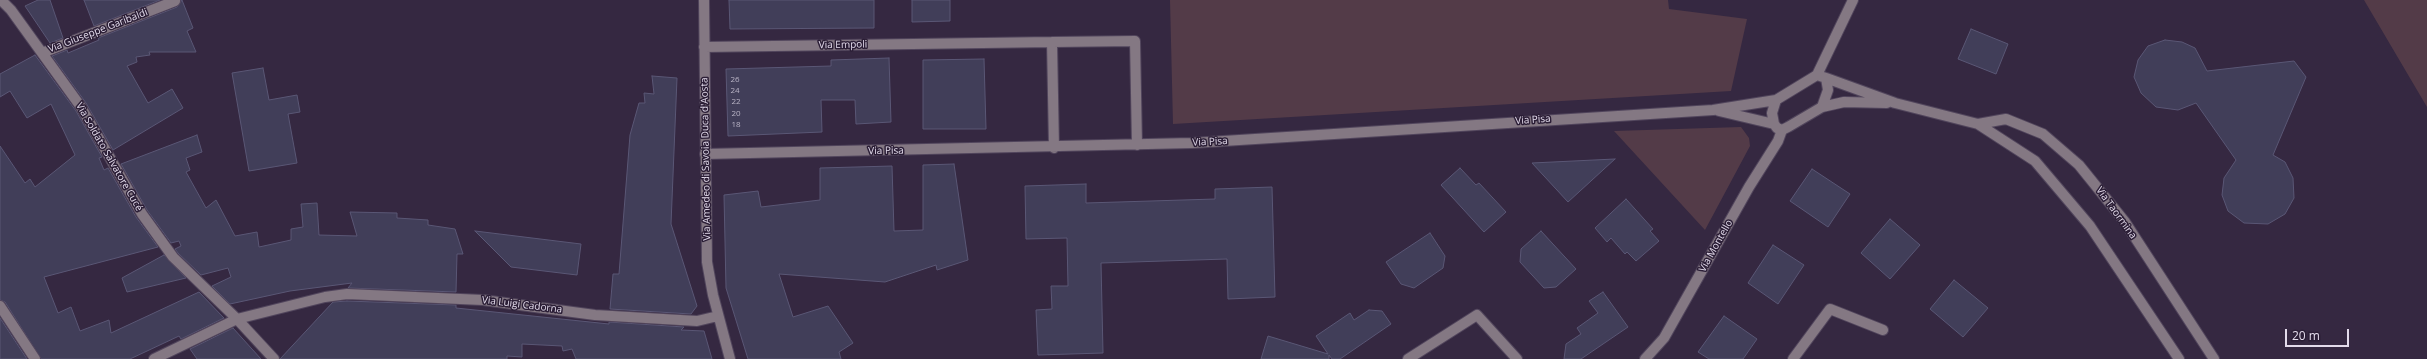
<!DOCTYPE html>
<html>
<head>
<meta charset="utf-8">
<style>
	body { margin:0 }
	#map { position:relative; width:2427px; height:359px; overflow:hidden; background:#352841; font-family:"Open Sans",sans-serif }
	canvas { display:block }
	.scale { position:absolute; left:2285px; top:329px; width:64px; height:18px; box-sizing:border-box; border:2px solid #e3dbeb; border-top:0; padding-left:5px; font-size:12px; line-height:14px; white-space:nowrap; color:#e3dbeb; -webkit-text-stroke:3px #2b1e36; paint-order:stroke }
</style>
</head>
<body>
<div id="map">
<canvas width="2427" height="359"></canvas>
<div class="scale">20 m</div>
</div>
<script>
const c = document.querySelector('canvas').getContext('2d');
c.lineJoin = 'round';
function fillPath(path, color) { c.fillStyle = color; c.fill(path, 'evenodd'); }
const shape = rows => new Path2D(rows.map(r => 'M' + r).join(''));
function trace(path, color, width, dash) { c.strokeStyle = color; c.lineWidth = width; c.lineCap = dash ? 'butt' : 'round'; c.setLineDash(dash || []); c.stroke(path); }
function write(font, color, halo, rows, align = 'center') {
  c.font = font + ' "Open Sans",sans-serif'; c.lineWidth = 3; c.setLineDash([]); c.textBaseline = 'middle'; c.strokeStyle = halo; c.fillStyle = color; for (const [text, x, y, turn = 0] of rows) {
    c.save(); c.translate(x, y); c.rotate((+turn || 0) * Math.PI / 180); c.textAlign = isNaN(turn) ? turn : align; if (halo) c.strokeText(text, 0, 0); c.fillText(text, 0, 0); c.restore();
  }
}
const green = shape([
	[1170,0,1668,0,1669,9,1747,19,1731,91,1173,124],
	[2364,0,2427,0,2427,107],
	[1741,127,1749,138,1750,146,1705,230,1614,131]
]);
const building = shape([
	[38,0,50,0,63,38,50,43,25,6,38,0],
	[84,0,160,0,94,26,84,0],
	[182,0,193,28,187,31,196,52,149,52,150,55,136,57,137,62,127,66,148,103,172,89,183,108,113,150,86,103,52,56,67,50,68,53,99,40,98,38,177,7,182,0],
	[729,0,874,0,874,28,730,29,729,0],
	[912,0,950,0,950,21,912,22,912,0],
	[1971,29,2008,44,1996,74,1958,59,1971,29],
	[2165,40,2182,42,2195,48,2207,71,2294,61,2306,77,2273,155,2285,162,2293,178,2294,198,2285,214,2268,224,2244,223,2228,211,2222,195,2224,178,2236,160,2196,103,2178,110,2156,107,2141,93,2134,77,2138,60,2148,46,2165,40],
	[35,55,76,111,102,157,99,158,104,170,108,168,136,217,158,247,44,277,58,313,71,307,80,331,109,320,111,333,199,292,224,318,181,339,179,336,130,359,41,359,5,302,0,300,0,146,25,183,30,179,35,187,75,155,51,104,27,118,10,91,0,97,0,74,35,55],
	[889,58,891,122,856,124,855,100,821,100,822,132,728,136,726,69,831,66,831,60,889,58],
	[984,59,986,129,923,129,923,60,984,59],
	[263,68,269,100,297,95,300,112,288,114,297,163,249,171,232,73,263,68],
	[652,76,677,78,671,224,697,306,691,314,610,309,613,274,619,274,630,135,639,103,645,103,644,93,654,94,652,76],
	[197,135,202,152,186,158,190,170,186,172,206,208,216,200,235,236,257,232,259,247,291,240,291,229,303,227,301,204,317,203,319,235,357,236,350,212,397,213,397,218,428,220,428,225,455,229,463,254,457,254,456,292,348,288,352,283,290,291,230,304,212,286,231,277,228,268,201,275,178,253,175,249,181,246,179,241,171,243,147,210,121,164,197,135],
	[1615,159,1568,202,1532,163,1615,159],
	[954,164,968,260,937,270,936,265,885,282,779,274,793,317,828,306,853,343,839,352,841,359,748,359,726,288,724,195,758,191,761,207,820,200,820,168,892,166,894,231,923,230,923,165,954,164],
	[1460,168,1476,185,1479,183,1506,212,1484,232,1441,185,1460,168],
	[1812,169,1850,194,1828,227,1790,201,1812,169],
	[1086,184,1086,203,1215,199,1215,189,1272,187,1275,297,1228,299,1227,259,1101,263,1103,353,1038,355,1036,310,1052,309,1051,286,1068,286,1067,238,1026,239,1025,186,1086,184],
	[1626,199,1653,229,1650,231,1659,241,1636,261,1627,252,1625,254,1611,238,1607,242,1595,228,1626,199],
	[1890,219,1920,245,1890,279,1861,253,1890,219],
	[475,231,581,244,577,275,511,267,475,231],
	[1541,231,1576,269,1556,287,1544,288,1520,262,1521,249,1541,231],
	[1430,233,1445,256,1443,268,1414,288,1401,284,1386,262,1430,233],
	[1773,245,1804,265,1778,304,1748,283,1773,245],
	[164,255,186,278,127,292,122,278,164,255],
	[1954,280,1988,308,1963,337,1930,309,1954,280],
	[1603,292,1628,327,1581,359,1564,359,1566,344,1581,334,1577,328,1598,313,1589,301,1603,292],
	[347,301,456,305,456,308,609,324,609,322,684,327,681,330,704,331,712,359,576,359,572,349,563,351,562,346,522,344,522,357,507,356,507,359,280,359,333,302,347,301],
	[1369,310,1382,311,1391,324,1340,359,1332,359,1329,355,1329,359,1261,359,1268,336,1328,354,1316,336,1350,313,1354,320,1369,310],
	[1724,316,1757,339,1743,359,1709,359,1698,352,1724,316],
	[0,318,27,359,0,359,0,318],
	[233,328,261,359,197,359,190,349,233,328]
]);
const minor = shape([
	[1,0,11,10,81,107,142,214,173,257,237,319,274,359],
	[704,0,707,262,713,295,730,359],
	[704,47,1052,42],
	[42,53,175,1],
	[1817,75,1826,78,1828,90,1822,107,1788,127,1782,130,1777,128,1774,124,1772,113,1776,100,1817,75],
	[1817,75,1853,0],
	[1826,78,1895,103,1978,124,2035,161,2090,226,2179,359],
	[1822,107,1844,102,1887,103],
	[1719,111,1774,124],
	[1978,124,2006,119,2043,134,2079,165,2125,222,2214,359],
	[1054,148,1052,42,1135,41,1137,145],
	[705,154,1192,143,1713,110,1776,100],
	[0,306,35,359],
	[154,359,237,319,325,297,347,294,483,300,595,315,697,321,718,316],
	[1408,359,1477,315,1517,359],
	[1645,359,1664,338,1749,187,1778,141,1782,130],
	[1793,359,1830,309,1883,330]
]);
const numberNames = [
	["26",735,80],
	["24",735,91],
	["22",736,102],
	["20",736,114],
	["18",736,125]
];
const streetNames = [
	["Via Giuseppe Garibaldi",98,31,-21],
	["Via Empoli",843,45,-1],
	["Via Pisa",1533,120,-4],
	["Via Pisa",1210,142,-3],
	["Via Pisa",886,151,-1],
	["Via Soldato Salvatore Cucé",109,157,60],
	["Via Amedeo di Savoia Duca d'Aosta",706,159,-91],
	["Via Taormina",2116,213,54],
	["Via Montello",1716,246,-61],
	["Via Luigi Cadorna",522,305,7]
];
fillPath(green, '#533b48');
fillPath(building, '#413e59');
trace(building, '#5a5775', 1);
trace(minor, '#51455c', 12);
trace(minor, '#847883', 10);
write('8px', '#bab4c6', null, numberNames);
write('10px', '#e3dbeb', '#2b1e36', streetNames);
</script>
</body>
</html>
